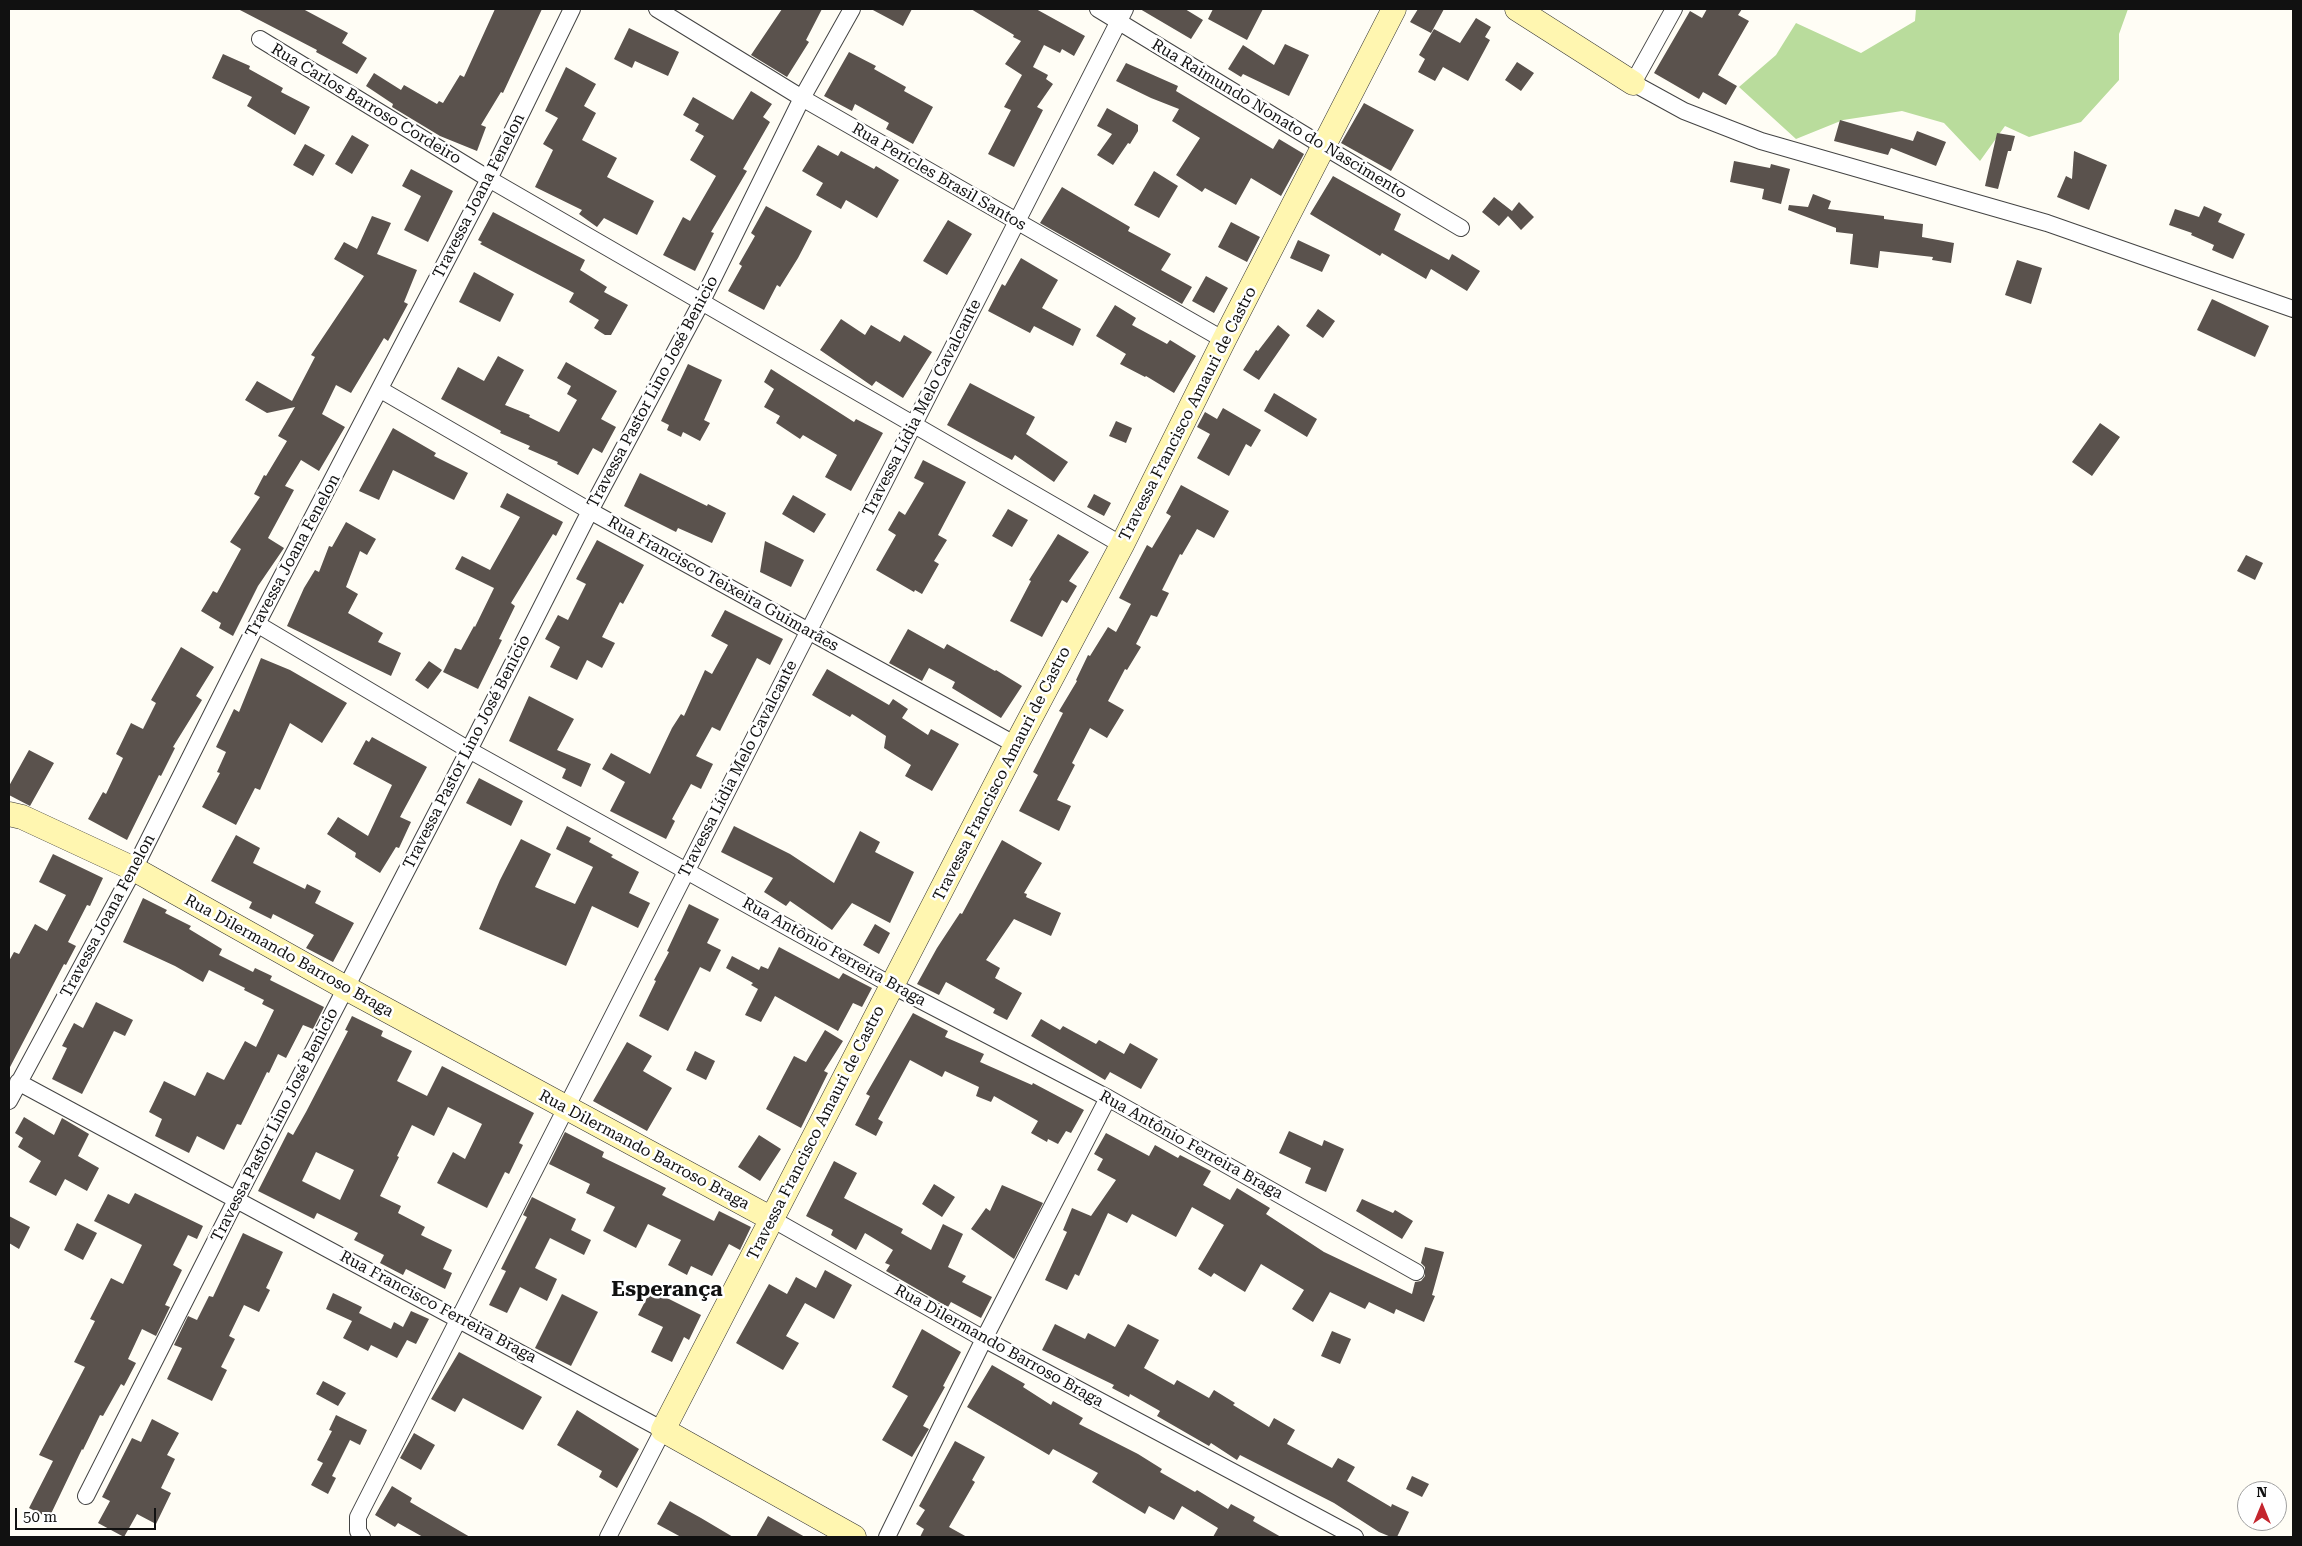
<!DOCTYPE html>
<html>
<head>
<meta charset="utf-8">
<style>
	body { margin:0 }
	#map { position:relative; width:2302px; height:1546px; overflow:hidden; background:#fffdf5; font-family:"Roboto Serif",serif }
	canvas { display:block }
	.frame { position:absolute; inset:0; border:10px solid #111; pointer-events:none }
	.north { position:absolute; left:2237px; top:1481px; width:50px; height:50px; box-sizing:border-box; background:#fff; border:1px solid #a0a0a0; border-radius:50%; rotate:0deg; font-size:14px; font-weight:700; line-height:20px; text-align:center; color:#111 }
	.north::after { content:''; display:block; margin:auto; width:18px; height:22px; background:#c4262e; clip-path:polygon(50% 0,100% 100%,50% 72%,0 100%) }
	.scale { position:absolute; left:15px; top:1508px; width:141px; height:22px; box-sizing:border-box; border:2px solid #111; border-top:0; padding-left:6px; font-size:15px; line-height:18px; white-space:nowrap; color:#111; -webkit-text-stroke:4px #fff; paint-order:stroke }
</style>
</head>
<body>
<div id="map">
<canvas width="2302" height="1546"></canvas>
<div class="frame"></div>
<div class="north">N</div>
<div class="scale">50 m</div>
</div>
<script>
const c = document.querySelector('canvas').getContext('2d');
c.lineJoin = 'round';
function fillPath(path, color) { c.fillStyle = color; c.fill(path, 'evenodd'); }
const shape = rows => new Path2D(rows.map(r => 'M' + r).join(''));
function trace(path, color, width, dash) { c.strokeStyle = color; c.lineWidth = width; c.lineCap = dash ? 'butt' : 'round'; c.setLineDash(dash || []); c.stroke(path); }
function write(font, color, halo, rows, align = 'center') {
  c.font = font + ' "Roboto Serif",serif'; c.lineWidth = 5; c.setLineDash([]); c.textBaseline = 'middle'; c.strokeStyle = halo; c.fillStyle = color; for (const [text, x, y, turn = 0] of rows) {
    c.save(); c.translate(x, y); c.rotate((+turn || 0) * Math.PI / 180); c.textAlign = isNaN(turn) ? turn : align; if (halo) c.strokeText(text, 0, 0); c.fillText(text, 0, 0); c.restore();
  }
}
const forest = shape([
	[1916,9,2128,9,2119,34,2119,80,2081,122,2029,137,2005,126,1980,161,1944,123,1902,111,1843,120,1796,139,1739,87,1776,55,1796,23,1861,53,1915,21]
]);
const building = shape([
	[238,9,303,9,348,33,342,43,367,58,357,74,316,52,317,50],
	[495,9,542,9,503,93,501,92,481,125,486,127,477,151,440,136,392,107,393,104,366,86,374,73,401,90,404,85,437,104,439,101,443,103,460,75,464,77],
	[782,9,822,9,806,40,809,42,787,77,751,55],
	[871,9,912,9,903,26],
	[971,9,1036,9,1085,36,1074,56,1062,49,1060,53,1044,45,1033,67,1048,75,1046,79,1053,84,1037,107,1043,110,1014,167,988,154,1011,110,1004,107,1022,75,1005,64,1021,41,1013,37,1014,35],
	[1140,9,1185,9,1203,20,1191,39],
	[1213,9,1263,9,1247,40,1208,19],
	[1418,9,1444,9,1431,33,1410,22],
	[1707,9,1742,9,1738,15,1749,21,1718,75,1737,86,1726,105,1703,92,1699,99,1654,73,1690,11,1702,18],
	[1476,18,1491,27,1485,37,1490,40,1468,81,1443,67,1435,81,1418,72,1425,59,1419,55,1434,29,1460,43],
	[629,28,679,52,668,76,635,61,632,68,614,59],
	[1285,44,1309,55,1289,96,1243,74,1241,77,1228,69,1243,45,1274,65],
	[849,52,876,66,874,69,906,87,904,91,933,107,913,144,886,129,889,123,855,104,852,111,824,96],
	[223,54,250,66,249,69,283,88,281,92,310,107,295,135,247,106,252,97,212,78],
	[1517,62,1534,73,1521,91,1505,80],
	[1126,63,1178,86,1176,91,1273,149,1279,139,1304,154,1281,196,1251,178,1236,205,1205,188,1202,192,1176,175,1200,138,1172,121,1179,109,1151,98,1116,81],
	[566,67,596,84,584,106,596,113,582,140,617,158,607,177,654,201,637,235,604,218,597,227,579,214,582,210,535,187,553,150,543,144,558,118,545,111],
	[751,91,772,104,763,117,770,122,743,169,747,171,711,232,714,233,695,271,663,255,683,217,690,221,716,176,690,160,704,136,695,131,699,124,683,115,693,97,733,120],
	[1364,103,1414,130,1391,171,1341,143],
	[1107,108,1138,125,1138,131,1130,144,1128,143,1113,165,1097,155,1112,134,1097,126],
	[1840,120,1913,141,1917,131,1946,142,1936,166,1891,148,1888,155,1834,141],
	[1997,133,2015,136,2011,151,2008,151,1998,189,1985,186],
	[352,135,369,145,352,174,335,164],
	[305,144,325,155,313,176,293,165],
	[818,145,838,156,841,151,874,169,876,166,899,180,877,218,846,200,841,209,816,195,823,183,802,171],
	[2074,151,2107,165,2089,210,2057,197,2066,176,2072,179],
	[1734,161,1770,168,1771,164,1790,169,1781,204,1762,199,1764,189,1730,182],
	[411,169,453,191,428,242,404,230,421,196,402,186],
	[1154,171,1178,186,1159,218,1134,205],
	[1333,176,1401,214,1394,230,1449,260,1452,254,1480,271,1467,291,1431,269,1426,279,1382,253,1380,256,1310,214],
	[1062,187,1130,227,1128,231,1171,254,1161,270,1192,287,1182,304,1040,223],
	[1813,194,1831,201,1828,209,1884,216,1884,219,1923,224,1922,237,1954,243,1951,263,1932,260,1933,257,1880,251,1878,268,1850,264,1853,234,1836,232,1836,228,1788,210,1789,205,1808,207],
	[1494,197,1512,211,1519,202,1534,217,1521,230,1508,216,1499,226,1482,212],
	[766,206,812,231,798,258,780,287,777,285,764,310,728,291,742,266,739,264,755,236,751,233],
	[2204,206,2222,214,2218,222,2245,234,2233,259,2212,250,2214,245,2191,235,2192,233,2169,225,2175,209,2199,217],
	[493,212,585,260,580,270,607,287,604,292,628,305,611,335,605,335,594,328,599,320,569,302,574,293,480,244,482,242,478,240],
	[372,216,391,223,377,254,417,270,404,302,408,304,388,341,384,338,351,393,336,385,322,414,345,427,319,471,301,460,285,486,294,490,268,538,284,548,258,586,233,636,219,628,221,623,201,611,213,591,217,593,241,549,230,542,260,497,254,494,264,475,266,476,287,441,278,436,295,407,267,413,245,400,257,381,292,401,315,357,311,355,364,276,334,259,344,242,357,249],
	[948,220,972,234,947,275,923,261],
	[1231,222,1260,237,1247,262,1218,247],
	[1298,240,1330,255,1322,272,1290,258],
	[1021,258,1058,280,1042,308,1081,329,1073,346,1034,326,1030,333,988,311,1002,284,1005,286],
	[2017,260,2042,268,2031,304,2005,295],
	[474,272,514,294,500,322,459,302],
	[1206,276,1228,288,1214,313,1192,301],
	[2212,299,2269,326,2255,357,2197,330],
	[1115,305,1136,318,1132,325,1167,344,1170,340,1196,356,1174,393,1146,376,1145,377,1120,364,1126,354,1096,336],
	[1318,309,1335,321,1323,338,1306,326],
	[841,319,865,335,871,325,900,342,904,335,932,352,903,398,876,381,872,386,820,350],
	[1278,325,1290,335,1259,380,1243,370,1256,350,1258,351],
	[498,356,524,370,505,405,530,415,529,417,559,432,577,400,567,394,571,386,557,378,566,362,617,391,601,419,616,427,602,453,593,448,578,475,557,464,558,462,528,449,530,446,500,433,501,431,441,399,458,367,484,381],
	[688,364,722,380,704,420,710,423,700,441,683,432,681,437,667,430,669,425,661,421],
	[771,369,854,422,856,419,883,433,851,491,825,477,837,455,803,435,800,439,776,423,780,416,764,407,774,389,764,382],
	[970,383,1035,417,1026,434,1068,462,1054,482,1015,455,1012,460,947,425],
	[1274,393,1317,419,1307,437,1264,411],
	[1223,408,1261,430,1251,447,1246,444,1229,476,1197,458,1210,434,1197,427,1205,412,1217,419],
	[1116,421,1132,428,1126,443,1109,436],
	[2100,423,2120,437,2092,476,2072,462],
	[393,428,436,453,434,456,468,473,454,500,393,470,379,500,359,491],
	[923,460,966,482,938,535,947,540,934,561,939,564,922,594,915,590,914,592,876,570,896,535,888,530,899,511,905,515,924,483,914,478],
	[640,473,707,506,708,504,726,513,712,543,678,528,676,532,624,506],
	[1181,485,1229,511,1214,538,1197,529,1182,555,1180,554,1162,590,1169,593,1157,617,1151,615,1136,644,1141,647,1127,670,1125,669,1108,701,1124,710,1107,738,1090,728,1072,763,1075,765,1057,800,1071,806,1059,831,1019,811,1038,775,1033,772,1063,713,1059,711,1077,681,1076,680,1088,655,1090,656,1108,627,1116,632,1131,604,1119,598,1147,545,1152,548,1171,516,1166,513],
	[507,493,563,522,556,536,553,534,511,603,515,606,499,639,502,640,478,689,443,672,455,648,461,650,474,626,475,627,494,588,455,569,462,556,490,570,520,517,500,507],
	[1094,494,1111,503,1104,516,1087,507],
	[793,495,826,514,814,533,782,514],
	[1008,509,1028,520,1012,547,992,536],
	[346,522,376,539,367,555,360,551,346,587,358,594,348,613,383,633,378,642,401,653,391,676,287,626,304,588,315,570,319,572,329,546,332,547],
	[1058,534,1089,552,1069,581,1077,586,1067,603,1062,600,1042,637,1010,621,1031,581,1029,580],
	[597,540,644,565,623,604,620,602,602,637,615,643,602,668,587,660,577,680,550,667,560,647,545,639,558,615,568,620,586,584,576,579],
	[765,541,804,560,791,587,760,572],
	[2246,555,2263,563,2255,580,2237,571],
	[725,610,783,639,770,665,757,658,720,731,712,727,696,756,713,764,701,789,691,784,672,819,675,821,666,839,610,811,625,782,602,769,611,753,650,774,672,728,681,714,684,716,705,670,712,674,728,645,711,636],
	[908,629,944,649,947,644,995,671,996,670,1022,686,1001,718,952,688,955,682,929,668,922,681,889,663],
	[181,647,214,667,196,696,202,700,173,747,175,748,161,776,159,775,127,840,88,819,103,792,106,794,123,758,116,754,131,723,143,729,156,703,151,700],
	[261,658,290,670,347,703,322,743,290,723,260,790,255,788,236,825,202,807,220,773,217,772,226,752,216,747,234,709,239,712],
	[429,661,442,670,428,689,415,680],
	[827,669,889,705,893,699,908,709,902,718,928,735,931,729,959,744,932,791,905,776,911,765,884,748,886,736,852,714,850,717,812,695],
	[529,696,574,719,557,750,591,764,581,787,562,778,566,769,509,741],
	[372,737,427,767,400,817,411,822,399,848,396,847,380,873,355,857,356,853,327,834,338,817,368,836,392,785,353,764,366,740,369,742],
	[29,750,54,763,30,806,9,795,9,786],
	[479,778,523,801,511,826,466,803],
	[567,826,591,838,589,842,613,855,611,857,639,872,629,893,650,903,638,928,592,906,566,966,479,929,500,880,521,839,551,854,535,887,575,904,593,867,556,849],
	[734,826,790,854,834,883,860,831,880,842,875,852,914,872,890,923,852,903,832,930,790,901,786,906,764,892,773,878,721,852],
	[236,835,260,848,253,863,305,889,307,884,321,891,315,903,354,923,333,962,306,948,314,935,273,914,271,919,249,908,252,902,211,881],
	[1002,840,1042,863,1024,893,1027,894,1026,897,1061,913,1051,936,1014,919,986,960,1000,968,995,978,1022,993,1007,1020,993,1013,995,1009,946,982,939,995,917,984,937,948,960,913,962,914],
	[53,854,103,878,90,906,87,905,68,942,76,946,66,965,64,964,9,1069,9,961,14,952,19,954,35,924,47,931,66,895,39,882],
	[143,898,167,910,165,913,191,926,189,929,222,949,219,955,253,972,255,968,272,976,270,980,324,1007,313,1029,303,1025,286,1058,278,1054,269,1073,267,1072,241,1125,237,1124,224,1150,197,1136,189,1153,155,1136,162,1119,149,1112,164,1081,195,1096,207,1072,224,1080,245,1041,256,1047,274,1010,262,1004,264,1000,244,990,245,988,209,970,203,982,175,966,123,942],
	[689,904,719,919,707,943,721,950,710,972,700,967,668,1031,639,1016,656,981,654,980,669,952,667,951],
	[875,924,890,933,879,954,863,945],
	[779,947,839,979,843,973,872,988,862,1007,853,1003,838,1031,775,996,761,1022,745,1015,758,989,751,985,753,983,726,968,732,956,759,970,761,966,768,969],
	[96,1002,133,1020,125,1036,114,1031,82,1094,52,1079,67,1048,62,1046,74,1023,83,1028],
	[913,1013,948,1031,945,1037,984,1054,980,1062,1032,1085,1033,1083,1084,1110,1071,1133,1066,1131,1058,1144,1048,1139,1047,1142,1031,1133,1038,1121,994,1096,991,1102,976,1096,979,1087,945,1071,942,1077,910,1060,878,1119,883,1122,876,1136,855,1125,870,1096,866,1094],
	[352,1016,383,1031,381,1036,412,1051,397,1081,427,1096,442,1066,534,1113,519,1143,523,1145,509,1174,505,1172,487,1208,437,1183,453,1152,465,1159,482,1124,448,1107,434,1136,412,1125,397,1156,399,1157,380,1196,401,1206,398,1213,425,1227,421,1235,452,1250,443,1269,452,1273,445,1289,406,1269,403,1275,380,1263,384,1255,354,1240,358,1233,317,1213,314,1219,258,1191,288,1132,293,1135,306,1112,348,1031,345,1030],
	[316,1152,354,1170,340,1200,302,1181],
	[1041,1019,1060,1030,1063,1026,1096,1044,1099,1040,1124,1054,1130,1043,1158,1059,1141,1089,1110,1072,1105,1080,1031,1036],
	[825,1030,843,1041,824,1071,828,1073,801,1128,766,1109,794,1056,806,1062],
	[627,1042,652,1056,643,1071,672,1088,647,1131,593,1101],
	[695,1051,715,1061,706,1080,686,1070],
	[24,1117,54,1135,62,1118,89,1134,78,1156,99,1168,87,1191,65,1179,56,1196,29,1182,41,1161,18,1147,23,1138,15,1133],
	[1289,1131,1322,1146,1324,1140,1344,1149,1326,1192,1305,1183,1311,1168,1279,1153],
	[565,1132,604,1152,602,1157,666,1188,662,1195,714,1221,719,1211,751,1227,740,1250,729,1244,712,1276,691,1266,687,1275,668,1265,681,1240,648,1224,636,1248,603,1231,615,1207,586,1193,590,1184,549,1164],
	[1106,1133,1149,1156,1155,1145,1178,1158,1180,1155,1211,1171,1203,1185,1230,1200,1237,1188,1270,1208,1266,1214,1324,1252,1412,1294,1415,1282,1421,1281,1425,1276,1425,1267,1421,1263,1425,1247,1444,1252,1432,1295,1435,1296,1424,1322,1396,1309,1394,1314,1369,1302,1365,1309,1330,1292,1313,1322,1292,1309,1304,1290,1261,1264,1245,1292,1214,1273,1211,1277,1198,1269,1224,1225,1192,1207,1176,1237,1132,1214,1127,1223,1108,1213,1079,1276,1075,1274,1067,1290,1045,1280,1067,1232,1063,1230,1072,1208,1091,1216,1116,1180,1097,1170,1103,1159,1094,1154],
	[759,1135,781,1149,760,1181,738,1167],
	[834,1161,857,1173,844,1198,903,1229,901,1233,931,1250,943,1224,963,1234,948,1267,966,1276,962,1282,992,1297,981,1318,951,1302,948,1307,886,1271,890,1265,885,1263,893,1250,865,1233,856,1250,831,1235,833,1230,806,1216],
	[934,1184,955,1197,942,1217,922,1204],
	[1002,1185,1043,1203,1014,1259,971,1229,986,1208,990,1211],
	[135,1193,203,1226,197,1239,188,1235,173,1265,182,1270,165,1305,170,1307,156,1336,142,1329,128,1359,136,1363,124,1386,121,1384,103,1416,100,1415,83,1450,82,1449,49,1518,29,1508,53,1461,39,1455,85,1367,74,1362,95,1321,90,1319,111,1278,123,1284,142,1245,94,1221,108,1194,129,1204],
	[532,1197,576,1219,571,1230,591,1240,584,1255,550,1238,535,1268,557,1279,547,1301,520,1287,507,1313,489,1305,506,1271,501,1269,527,1217,523,1215],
	[1362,1199,1393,1213,1395,1210,1413,1221,1402,1239,1356,1211],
	[9,1216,30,1227,19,1249,9,1243],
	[77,1223,97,1233,83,1260,64,1250],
	[243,1233,283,1252,266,1288,270,1290,259,1312,244,1305,229,1336,235,1339,221,1367,227,1370,212,1401,167,1379,182,1348,174,1345,188,1316,197,1320,209,1296,213,1297],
	[825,1270,852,1285,834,1319,805,1303,786,1336,799,1343,783,1370,736,1343,769,1284,787,1294,796,1277,816,1288],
	[651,1290,701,1315,689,1340,684,1337,672,1362,651,1352,663,1327,638,1315],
	[333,1293,362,1307,359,1313,391,1329,394,1322,403,1327,411,1311,429,1319,416,1344,407,1340,397,1358,371,1345,368,1351,343,1338,352,1321,326,1309],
	[562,1294,598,1312,571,1366,535,1348],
	[1055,1324,1085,1339,1088,1333,1115,1347,1128,1324,1159,1340,1144,1368,1174,1385,1177,1380,1209,1398,1214,1390,1235,1403,1233,1405,1269,1427,1274,1418,1295,1430,1287,1444,1332,1468,1338,1458,1355,1467,1347,1481,1391,1507,1392,1504,1409,1512,1397,1537,1391,1537,1379,1532,1334,1503,1240,1455,1237,1460,1211,1443,1209,1446,1157,1416,1160,1411,1130,1394,1129,1397,1112,1388,1114,1385,1042,1350],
	[922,1329,961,1352,943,1386,945,1387,923,1426,929,1429,912,1457,882,1440,908,1396,892,1387],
	[1332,1331,1351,1339,1340,1364,1321,1356],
	[459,1352,542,1397,523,1430,463,1398,455,1412,431,1399],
	[992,1365,1025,1384,1023,1387,1051,1405,1053,1401,1083,1418,1079,1424,1138,1454,1162,1469,1160,1472,1195,1492,1197,1490,1228,1509,1231,1504,1255,1517,1253,1521,1281,1537,1213,1537,1218,1528,1182,1506,1174,1520,1149,1506,1145,1514,1092,1482,1098,1473,1053,1449,1049,1455,967,1407],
	[323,1381,346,1393,338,1406,316,1394],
	[577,1410,639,1449,617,1488,599,1477,602,1471,557,1445],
	[336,1415,367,1430,360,1445,350,1440,332,1476,336,1478,328,1494,311,1485,323,1463,317,1460,332,1431,329,1430],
	[152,1419,179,1433,167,1455,175,1459,161,1488,171,1493,156,1524,137,1514,124,1537,98,1523,110,1501,102,1497,132,1438,141,1442],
	[414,1433,435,1445,421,1470,400,1458],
	[955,1441,985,1457,972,1480,975,1482,949,1527,967,1537,920,1537,924,1529,916,1524,925,1510,919,1506],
	[1412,1476,1429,1484,1422,1497,1406,1489],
	[392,1486,412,1498,410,1502,470,1537,423,1537,398,1523,395,1527,375,1515],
	[670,1501,701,1518,733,1537,681,1537,657,1524],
	[768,1516,805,1537,756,1537]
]);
const street = shape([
	[657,9,802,98,1224,340],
	[1098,9,1323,146,1461,228],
	[1674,9,1633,83,1684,111,1761,141,2047,223,2293,309],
	[260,39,489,179,1122,545],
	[381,390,590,511,1016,745],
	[257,624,469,750,893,986,1108,1098,1416,1272],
	[18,1082,663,1430,608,1537],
	[9,1101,134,869,257,624,489,179,572,9],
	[772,1219,984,1339,1355,1537],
	[86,1496,237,1198,469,750,590,511,701,303,802,98,852,9],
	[362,1537,358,1531,358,1517,1125,9],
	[887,1537,984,1339,1108,1098]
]);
const secondary = shape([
	[1517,9,1633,83],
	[9,814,22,817,134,869,346,988,772,1219],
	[854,1537,663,1430,1016,745,1122,545,1224,340,1394,9]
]);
const streetNames = [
	["Rua Carlos Barroso Cordeiro",366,104,31],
	["Rua Raimundo Nonato do Nascimento",1279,119,31],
	["Rua Pericles Brasil Santos",939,177,30],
	["Travessa Joana Fenelon",479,196,-63],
	["Travessa Pastor Lino José Benicio",653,392,-62],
	["Travessa Lídia Melo Cavalcante",922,408,-63],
	["Travessa Francisco Amauri de Castro",1188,414,-63],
	["Travessa Joana Fenelon",293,556,-62],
	["Rua Francisco Teixeira Guimarães",723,584,29],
	["Travessa Pastor Lino José Benicio",467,752,-63],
	["Travessa Lídia Melo Cavalcante",738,769,-63],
	["Travessa Francisco Amauri de Castro",1002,774,-63],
	["Travessa Joana Fenelon",108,916,-62],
	["Rua Antônio Ferreira Braga",834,952,29],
	["Rua Dilermando Barroso Braga",289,956,29],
	["Travessa Pastor Lino José Benicio",275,1125,-63],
	["Travessa Francisco Amauri de Castro",816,1133,-63],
	["Rua Antônio Ferreira Braga",1191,1145,29],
	["Rua Dilermando Barroso Braga",644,1150,28],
	["Rua Francisco Ferreira Braga",438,1307,28],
	["Rua Dilermando Barroso Braga",999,1346,29]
];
const districtNames = [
	["Esperança",667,1290]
];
fillPath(forest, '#b9dc9c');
fillPath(building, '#5a524d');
trace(street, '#444', 18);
trace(secondary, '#333', 25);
trace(street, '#fff', 16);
trace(secondary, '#fff6b0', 24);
write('16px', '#111', '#fff', streetNames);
write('bold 21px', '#111', '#fff', districtNames);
</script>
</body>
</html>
